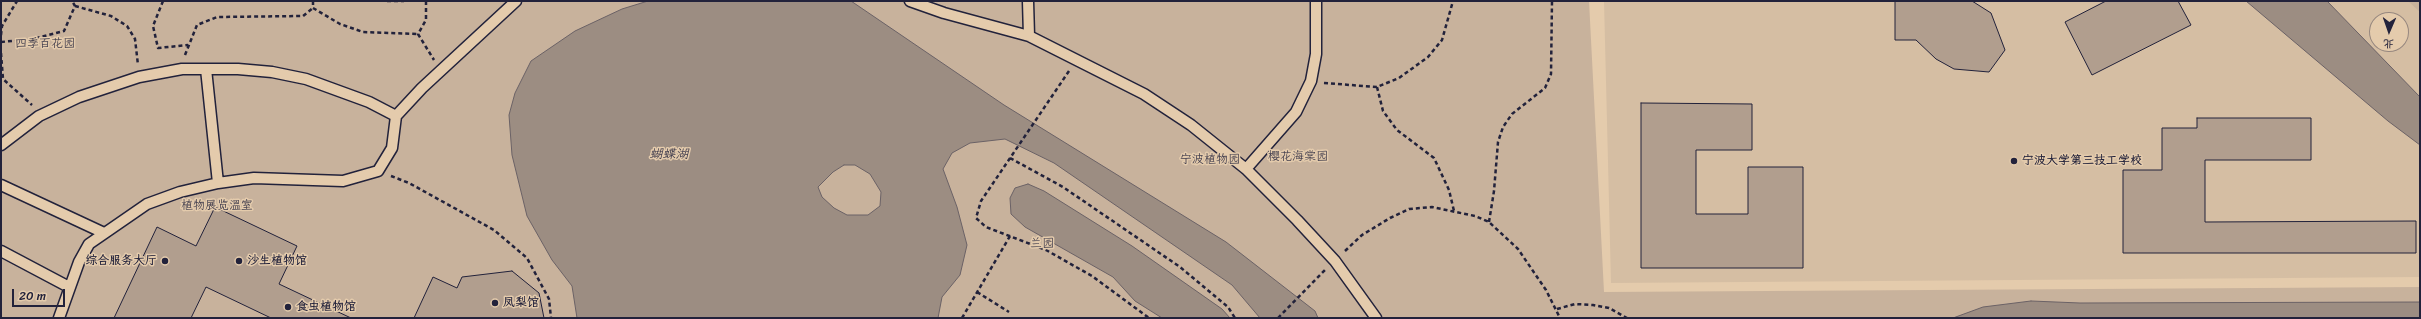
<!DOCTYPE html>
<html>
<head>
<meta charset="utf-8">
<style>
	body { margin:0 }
	#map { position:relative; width:2421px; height:319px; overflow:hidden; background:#e4cbac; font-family:Sriracha,"LXGW WenKai TC",sans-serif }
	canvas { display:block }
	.frame { position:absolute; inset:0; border:2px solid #22223b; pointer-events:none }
	.north { position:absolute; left:2369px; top:12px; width:40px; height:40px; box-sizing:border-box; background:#e4cbac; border:1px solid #96877f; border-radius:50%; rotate:182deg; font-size:11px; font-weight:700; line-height:16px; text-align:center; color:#22223b }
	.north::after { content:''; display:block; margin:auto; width:14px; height:18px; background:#22223b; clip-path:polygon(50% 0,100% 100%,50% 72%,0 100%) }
	.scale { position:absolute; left:12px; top:289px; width:53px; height:18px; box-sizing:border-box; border:2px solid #22223b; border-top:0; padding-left:5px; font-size:12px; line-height:14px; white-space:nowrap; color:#22223b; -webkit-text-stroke:3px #e4cbac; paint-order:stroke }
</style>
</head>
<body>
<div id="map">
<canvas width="2421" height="319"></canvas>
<div class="frame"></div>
<div class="north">北</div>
<div class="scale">20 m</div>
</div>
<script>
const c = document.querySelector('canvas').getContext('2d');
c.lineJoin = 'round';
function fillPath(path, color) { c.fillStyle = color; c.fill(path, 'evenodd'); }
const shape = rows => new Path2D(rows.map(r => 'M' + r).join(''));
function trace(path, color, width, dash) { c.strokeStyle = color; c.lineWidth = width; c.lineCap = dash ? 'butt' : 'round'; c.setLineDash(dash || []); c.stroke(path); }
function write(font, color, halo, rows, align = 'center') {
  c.font = font + ' Sriracha,"LXGW WenKai TC",sans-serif'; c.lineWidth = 3; c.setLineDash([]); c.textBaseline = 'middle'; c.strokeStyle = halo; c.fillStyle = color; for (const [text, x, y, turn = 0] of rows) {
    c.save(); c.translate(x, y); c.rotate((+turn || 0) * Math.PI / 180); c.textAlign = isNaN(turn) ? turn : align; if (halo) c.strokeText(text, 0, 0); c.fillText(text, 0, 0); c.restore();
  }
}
const built = shape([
	[1604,1,2420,1,2420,277,1611,283],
	[2377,20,2401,20,2401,44,2377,44]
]);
const green = shape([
	[1,1,1589,1,1604,292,2420,287,2420,318,1,318],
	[2408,1,2420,1,2420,12]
]);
const water = shape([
	[648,1,851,1,1004,105,1226,242,1315,311,1318,318,1260,318,1232,285,1054,163,1005,139,970,143,952,153,943,169,957,207,967,245,960,275,942,297,938,318,577,318,572,286,552,260,527,216,512,155,509,115,515,93,531,61,575,31,622,9,648,1],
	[844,165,855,165,870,174,881,192,880,206,868,215,847,215,834,208,822,197,818,187,833,172,844,165],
	[2246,1,2327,1,2420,97,2420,145,2388,121,2246,1],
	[1028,184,1044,191,1132,246,1222,309,1230,318,1162,318,1135,301,1113,277,1025,227,1011,214,1010,198,1015,188,1028,184],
	[2031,301,2080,303,2420,302,2420,318,1953,318,1983,307,2031,301]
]);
const building = shape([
	[1895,1,1972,1,1991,13,2005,50,1989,72,1954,69,1936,59,1916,40,1895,40,1895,1],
	[2106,1,2178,1,2191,25,2092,75,2065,22,2106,1],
	[1641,103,1752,104,1752,150,1696,150,1696,214,1748,214,1748,167,1803,167,1803,268,1641,268,1641,103],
	[2197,118,2311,118,2311,160,2205,160,2205,222,2416,221,2416,253,2123,253,2123,170,2162,170,2162,128,2197,128,2197,118],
	[215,207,297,246,279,284,351,318,271,318,206,287,191,318,114,318,157,227,196,246,215,207],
	[512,271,539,293,544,318,414,318,433,277,457,288,462,277,512,271]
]);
const path = shape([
	[163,1,153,26,158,48,188,45],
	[313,1,313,8,340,24,363,32,418,34],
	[387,1,404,1],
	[426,1,426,20,418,34,434,60],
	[75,6,111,16,127,26,135,39,138,65],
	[1,35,2,26,17,1],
	[1,42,33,39,64,31,75,6,72,1],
	[1,53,3,79,32,105],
	[185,55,197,25,217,17,303,16,313,8],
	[1069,71,981,201,976,218,986,227,1046,250,1092,276,1149,318],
	[1324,83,1377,87,1399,78,1428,57,1442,40,1453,1],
	[1377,87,1383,111,1397,130,1434,158,1449,190,1454,211],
	[1010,158,1063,187,1180,267,1228,307,1235,318],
	[391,176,409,183,494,230,527,258,549,299,551,318],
	[1489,222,1494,191,1498,142,1503,127,1512,114,1545,88,1551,74,1552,1],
	[1345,251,1362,235,1390,218,1409,209,1432,207,1475,216,1489,222,1518,249,1546,290,1560,318],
	[977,292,1009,312],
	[1557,309,1575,304,1593,305,1609,308,1627,318],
	[962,318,1010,236],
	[1278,318,1325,270]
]);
const service = shape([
	[910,1,944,13,1029,36,1144,94,1191,125,1246,169,1297,220,1335,261,1376,318],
	[1028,1,1029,36],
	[206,69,218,183],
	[1,145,39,116,79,97,139,77,182,69,238,69,272,72,306,79,369,102,396,116],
	[1246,169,1296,112,1311,81,1316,54,1316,1],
	[1,185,104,233],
	[1,251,69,287],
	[59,318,79,262,89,244,147,204,180,192,218,183,254,178,343,181,378,171,392,148,396,116,422,88,516,1]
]);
const markers = [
	[2014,161,4,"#22223b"],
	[165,261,4,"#22223b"],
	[239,261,4,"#22223b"],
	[495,303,4,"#22223b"],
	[288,307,4,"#22223b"]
];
const parkNames = [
	["四季百花园",45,44],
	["樱花海棠园",1298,157],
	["宁波植物园",1210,160],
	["植物展览温室",217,206],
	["兰园",1042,244]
];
const poiNames = [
	["宁波大学第三技工学校",2022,161],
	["综合服务大厅",157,261,"right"],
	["沙生植物馆",247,261],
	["凤梨馆",503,303],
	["食虫植物馆",296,307]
];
const waterNames = [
	["蝴蝶湖",669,155]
];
fillPath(built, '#d5bea3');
fillPath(green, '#c8b29c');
fillPath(water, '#9c8d82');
trace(water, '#6b6266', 1);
fillPath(building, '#b19e8e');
trace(building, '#22223b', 1);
trace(service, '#22223b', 13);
trace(path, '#22223b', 2.5, [4, 3]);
trace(service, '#e4cbac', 10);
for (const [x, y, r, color] of markers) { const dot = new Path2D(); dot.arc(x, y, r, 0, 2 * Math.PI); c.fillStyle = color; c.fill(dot); trace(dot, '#e4cbac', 1.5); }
write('12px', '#433f4e', '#e4cbac', parkNames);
write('bold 12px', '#22223b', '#e4cbac', poiNames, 'left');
write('italic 13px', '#403d4d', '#e4cbac', waterNames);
</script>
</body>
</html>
